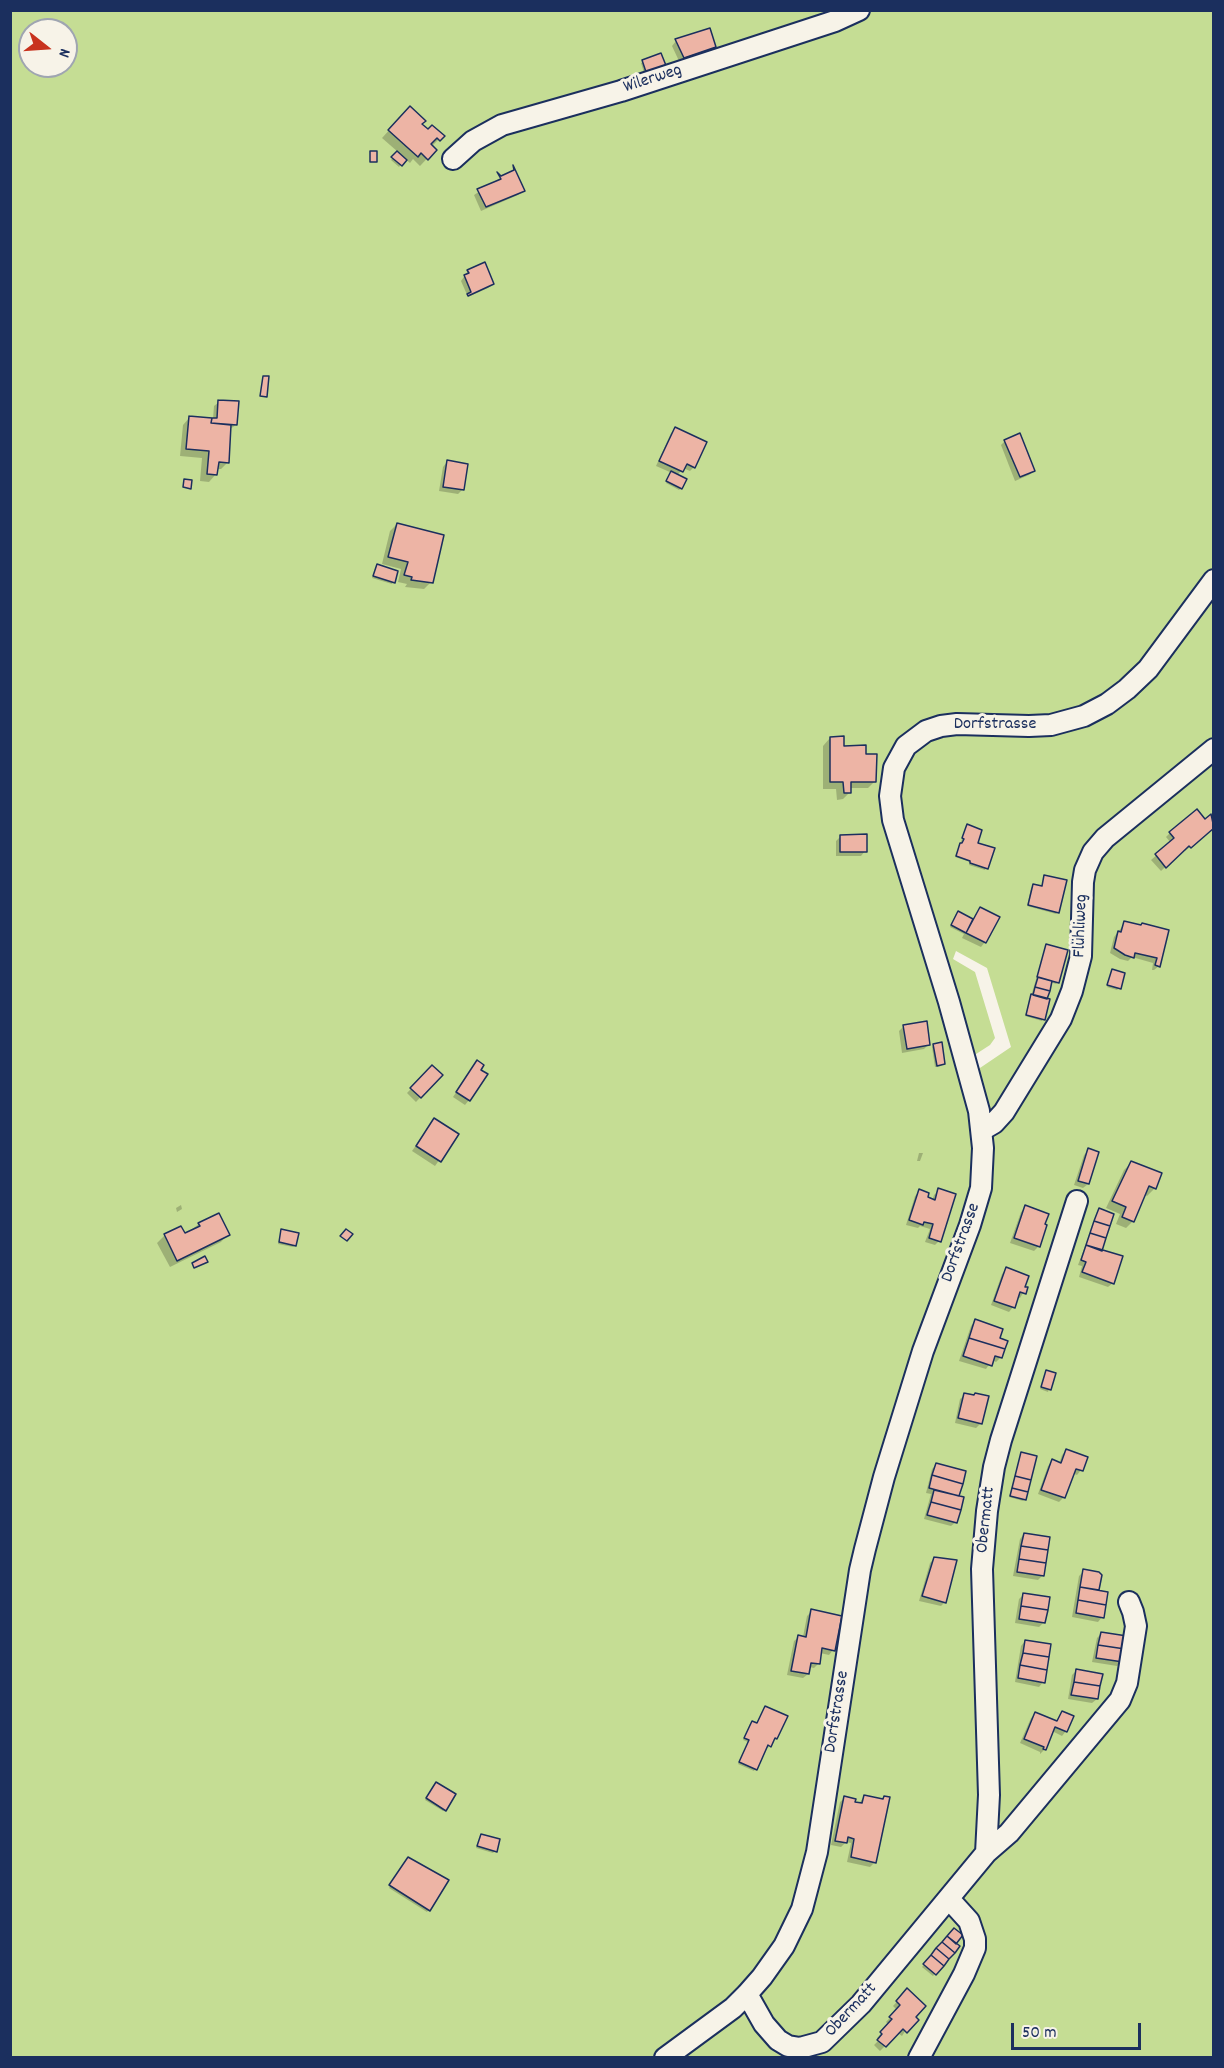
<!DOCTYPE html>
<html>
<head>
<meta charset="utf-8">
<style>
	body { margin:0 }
	#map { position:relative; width:1224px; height:2068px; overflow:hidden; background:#f7f3e8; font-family:Dekko,sans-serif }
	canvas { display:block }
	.frame { position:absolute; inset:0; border:12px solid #1b2f5e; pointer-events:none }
	.north { position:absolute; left:18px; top:18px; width:60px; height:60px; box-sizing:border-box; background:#f7f3e8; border:2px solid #9fa5b1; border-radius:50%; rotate:107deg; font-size:16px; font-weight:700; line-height:24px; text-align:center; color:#1b2f5e }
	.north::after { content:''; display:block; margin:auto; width:21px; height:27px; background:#c8321e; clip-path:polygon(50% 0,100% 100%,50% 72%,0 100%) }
	.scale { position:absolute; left:1011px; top:2023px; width:130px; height:27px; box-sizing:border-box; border:3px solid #1b2f5e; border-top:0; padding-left:8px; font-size:18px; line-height:21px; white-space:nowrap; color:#1b2f5e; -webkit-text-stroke:4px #f7f3e8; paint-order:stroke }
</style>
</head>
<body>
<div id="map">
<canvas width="1224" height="2068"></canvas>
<div class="frame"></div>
<div class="north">N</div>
<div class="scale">50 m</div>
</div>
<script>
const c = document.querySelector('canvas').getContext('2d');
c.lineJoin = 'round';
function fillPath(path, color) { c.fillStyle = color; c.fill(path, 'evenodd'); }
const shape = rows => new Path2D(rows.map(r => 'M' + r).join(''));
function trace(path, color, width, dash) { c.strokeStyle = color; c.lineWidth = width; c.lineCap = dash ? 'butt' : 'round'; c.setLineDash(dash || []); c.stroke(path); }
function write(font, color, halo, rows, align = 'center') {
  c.font = font + ' Dekko,sans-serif'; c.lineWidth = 6; c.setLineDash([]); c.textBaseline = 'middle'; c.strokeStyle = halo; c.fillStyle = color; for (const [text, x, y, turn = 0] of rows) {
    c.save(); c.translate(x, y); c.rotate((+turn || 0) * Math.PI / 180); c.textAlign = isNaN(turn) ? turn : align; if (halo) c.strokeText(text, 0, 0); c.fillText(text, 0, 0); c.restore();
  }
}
const green = shape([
	[10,11,1213,11,1213,2057,11,2057],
	[30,30,66,30,66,66,30,66],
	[956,951,987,968,1011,1047,977,1070,973,1056,990,1045,995,1038,975,972,953,959]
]);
const shadow = shape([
	[676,41,715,47,710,51,679,61,672,46],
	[660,54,645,76,641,63],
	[403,115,420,124,428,131,442,136,431,147,435,150,420,166,413,159,410,163,405,159,399,167,391,160,398,152,382,138],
	[500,178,523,191,518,195,481,211,474,195],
	[468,271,493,284,488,288,468,297,461,281],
	[219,402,236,425,230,429,228,462,221,469,217,469,216,474,209,482,200,481,202,458,180,456,183,425,190,417,213,419,214,406],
	[676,429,694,467,690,471,683,468,677,476,681,488,679,490,666,483,672,473,656,466,671,433],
	[1005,441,1034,471,1029,475,1015,481,1001,445],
	[447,462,463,489,458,494,439,491,443,467],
	[397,524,431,582,424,589,405,587,407,584,398,582,401,569,382,564,390,531],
	[377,566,393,582,392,584,372,578],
	[830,738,843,747,865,756,875,781,868,788,850,788,850,792,843,799,837,800,836,789,823,789,823,746],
	[1209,818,1214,823,1214,827,1185,851,1184,849,1161,871,1151,860,1171,843,1166,837,1170,833,1205,822],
	[967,826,976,844,993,849,985,870,969,865,970,862,955,857],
	[841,836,865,851,861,856,836,856,836,841],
	[1045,876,1058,912,1056,914,1027,906,1031,888,1033,886,1041,887],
	[980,908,985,942,981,947,962,938,964,934,950,927,956,914,972,920],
	[1125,923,1168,931,1159,966,1154,970,1152,970,1153,963,1132,957,1128,961,1120,959,1110,953,1114,937],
	[1046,946,1058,982,1056,984,1050,982,1042,1021,1025,1016],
	[1113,971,1119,988,1117,990,1107,987],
	[904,1026,928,1045,924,1049,902,1053,899,1031],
	[934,1045,943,1064,941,1066,935,1067,932,1047],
	[432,1067,441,1075,416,1102,407,1093],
	[473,1067,469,1100,465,1105,453,1097],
	[434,1120,457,1135,435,1166,412,1151],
	[1089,1150,1097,1153,1088,1184,1083,1188,1074,1185,1084,1155],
	[919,1153,923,1153,920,1161,917,1161],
	[1132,1162,1160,1174,1154,1189,1147,1196,1144,1194,1133,1221,1126,1228,1116,1224,1120,1214,1106,1208,1124,1170],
	[939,1190,939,1241,935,1245,925,1242,930,1229,920,1226,918,1228,906,1225,915,1196,920,1191,932,1201,934,1195],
	[181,1205,182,1209,177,1212,176,1208],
	[1026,1207,1046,1226,1038,1247,1034,1251,1010,1243,1021,1212],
	[1099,1210,1100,1251,1113,1283,1108,1287,1079,1277,1082,1266,1078,1265],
	[199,1224,228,1234,221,1242,170,1267,157,1243,164,1236,180,1228,184,1235],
	[282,1231,295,1245,293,1247,278,1244],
	[1006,1269,1026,1288,1020,1298,1017,1297,1013,1307,1009,1312,991,1305,1002,1274],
	[975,1321,998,1339,1001,1357,996,1362,992,1360,986,1369,959,1361,971,1326],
	[1047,1372,1054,1374,1048,1392,1040,1389],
	[965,1395,981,1423,976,1428,955,1423,960,1399],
	[1066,1451,1081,1470,1077,1475,1072,1473,1063,1498,1059,1502,1038,1494,1048,1466,1052,1461,1059,1464,1062,1455],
	[1021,1454,1025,1499,1023,1501,1009,1497],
	[937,1464,958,1497,956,1522,951,1526,924,1519,931,1494,926,1493,932,1469],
	[1024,1534,1042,1576,1038,1580,1013,1576,1020,1539],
	[934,1559,945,1602,941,1606,919,1601,930,1563],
	[1084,1571,1100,1576,1097,1592,1102,1617,1098,1622,1072,1617,1079,1576],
	[1024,1594,1044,1622,1039,1627,1015,1623,1019,1599],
	[812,1611,833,1650,829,1655,820,1653,818,1664,814,1668,809,1667,808,1674,803,1678,787,1675,794,1641,799,1637,803,1637,807,1616],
	[1101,1634,1122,1662,1117,1666,1092,1662,1097,1638],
	[1025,1641,1043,1682,1039,1687,1015,1682,1021,1646],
	[1076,1671,1097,1699,1092,1703,1068,1699,1072,1675],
	[765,1707,776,1738,772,1739,768,1748,766,1747,754,1771,738,1764,748,1742,743,1740,750,1724,752,1723,756,1724],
	[1062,1713,1066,1731,1062,1736,1052,1731,1045,1749,1040,1754,1040,1752,1020,1743,1031,1718,1035,1714,1055,1722],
	[434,1785,444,1810,443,1811,425,1800],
	[864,1796,882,1800,885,1797,875,1862,870,1867,847,1862,851,1843,846,1842,841,1847,831,1845,840,1802,845,1798,859,1804],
	[481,1835,495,1851,493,1853,476,1848],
	[406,1860,447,1881,427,1912,389,1888],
	[954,1930,954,1943,958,1947,933,1976,922,1967],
	[907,1991,914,2017,902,2036,898,2033,880,2051,874,2045,879,2040,877,2038,889,2025,886,2022,897,2010,893,2006]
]);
const building = shape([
	[710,28,716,47,684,58,675,39,710,28],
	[661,53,667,68,647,75,642,60,661,53],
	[410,106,426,121,422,124,428,129,432,125,445,136,440,141,437,138,431,144,437,150,428,160,421,153,418,157,388,130,410,106],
	[370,151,377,151,377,162,370,162,370,151],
	[397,151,407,160,402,166,391,157,397,151],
	[513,165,525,191,486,207,477,189,501,179,497,172,501,176,514,170,513,165],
	[485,262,494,284,468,296,467,294,471,292,464,275,469,273,467,270,485,262],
	[263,376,269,376,267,397,260,396,263,376],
	[218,400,239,401,237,425,211,423,212,418,217,418,218,400],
	[189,416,212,418,211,423,231,425,229,463,219,462,217,475,207,474,209,451,186,449,189,416],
	[675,427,707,442,695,468,687,464,683,472,659,461,675,427],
	[1020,433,1035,471,1020,477,1004,440,1020,433],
	[447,460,468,464,464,490,443,487,447,460],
	[671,471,687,479,682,489,666,481,671,471],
	[184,479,192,480,191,489,183,487,184,479],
	[397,523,444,535,433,583,411,580,412,577,404,575,408,562,388,557,397,523],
	[377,564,398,571,395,583,373,576,377,564],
	[844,736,844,746,866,745,866,754,877,754,876,782,851,782,851,793,844,793,843,782,830,782,830,737,844,736],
	[1197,809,1205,819,1211,814,1214,828,1191,848,1189,846,1166,868,1155,854,1174,838,1169,832,1197,809],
	[967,824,982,830,978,843,995,848,988,869,970,863,970,861,956,856,960,843,962,843,964,839,962,838,967,824],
	[867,834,867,852,840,852,840,835,867,834],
	[1044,875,1067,880,1059,913,1028,905,1033,884,1042,886,1044,875],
	[980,907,1000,917,986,943,966,933,980,907],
	[958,911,973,919,966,933,951,925,958,911],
	[1124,921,1141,925,1142,923,1169,930,1160,967,1155,965,1157,958,1135,953,1134,958,1125,955,1114,948,1118,931,1121,932,1124,921],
	[1046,944,1068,950,1059,983,1037,977,1046,944],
	[1112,969,1125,973,1121,989,1107,985,1112,969],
	[1038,977,1052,981,1050,991,1035,987,1038,977],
	[1035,987,1050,991,1047,999,1033,995,1035,987],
	[1031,994,1050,999,1045,1020,1026,1015,1031,994],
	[927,1021,930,1045,907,1049,903,1025,927,1021],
	[942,1042,945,1064,937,1066,933,1044,942,1042],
	[477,1060,484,1065,481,1070,488,1074,470,1101,456,1092,477,1060],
	[432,1065,443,1075,421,1098,410,1088,432,1065],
	[434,1118,459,1134,441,1162,416,1146,434,1118],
	[1088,1148,1099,1152,1089,1184,1078,1181,1088,1148],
	[1131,1161,1162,1173,1156,1189,1149,1186,1134,1222,1122,1217,1126,1207,1112,1201,1131,1161],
	[938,1188,956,1194,941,1242,929,1238,933,1224,924,1222,923,1225,909,1220,919,1189,929,1193,928,1197,935,1200,938,1188],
	[1025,1205,1049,1214,1045,1224,1047,1225,1040,1247,1014,1238,1025,1205],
	[1099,1208,1114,1214,1110,1226,1094,1221,1099,1208],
	[219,1213,230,1235,177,1261,164,1234,181,1226,185,1233,200,1226,198,1223,219,1213],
	[1094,1221,1110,1226,1106,1238,1090,1233,1094,1221],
	[281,1229,299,1233,296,1246,279,1242,281,1229],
	[346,1229,353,1234,347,1241,340,1236,346,1229],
	[1090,1233,1106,1238,1102,1251,1086,1245,1090,1233],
	[1086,1245,1123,1256,1114,1284,1082,1272,1086,1262,1081,1260,1086,1245],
	[205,1256,208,1262,194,1268,192,1263,205,1256],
	[1006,1267,1029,1276,1025,1287,1028,1287,1026,1294,1020,1292,1015,1308,994,1301,1006,1267],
	[975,1319,1003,1329,1000,1338,1008,1341,1005,1349,969,1338,975,1319],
	[969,1338,1005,1349,1002,1358,995,1356,992,1366,963,1356,969,1338],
	[1046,1370,1056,1373,1051,1390,1041,1387,1046,1370],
	[964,1393,974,1395,975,1393,989,1396,982,1424,958,1418,964,1393],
	[1066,1449,1088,1457,1083,1471,1076,1469,1065,1498,1041,1490,1052,1459,1061,1463,1066,1449],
	[1021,1452,1037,1456,1031,1480,1015,1476,1021,1452],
	[936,1463,966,1471,963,1484,932,1475,936,1463],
	[932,1475,963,1484,959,1496,929,1488,932,1475],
	[1015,1476,1031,1480,1028,1492,1012,1488,1015,1476],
	[1012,1488,1028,1492,1026,1500,1010,1496,1012,1488],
	[934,1490,964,1497,961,1510,931,1502,934,1490],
	[931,1502,961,1510,957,1523,927,1515,931,1502],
	[1024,1533,1050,1537,1048,1550,1021,1546,1024,1533],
	[1021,1546,1048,1550,1046,1563,1019,1559,1021,1546],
	[934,1557,957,1560,946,1603,922,1596,934,1557],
	[1019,1559,1046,1563,1044,1576,1017,1572,1019,1559],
	[1083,1569,1099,1572,1102,1575,1099,1590,1080,1587,1083,1569],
	[1080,1587,1108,1592,1106,1605,1078,1600,1080,1587],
	[1023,1593,1050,1597,1048,1610,1021,1606,1023,1593],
	[1078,1600,1106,1605,1104,1618,1076,1613,1078,1600],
	[1021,1606,1048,1610,1045,1623,1019,1619,1021,1606],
	[811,1609,842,1616,835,1651,822,1648,820,1664,811,1663,809,1674,791,1671,798,1635,806,1637,811,1609],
	[1101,1632,1127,1636,1125,1649,1098,1645,1101,1632],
	[1025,1640,1051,1644,1049,1657,1023,1653,1025,1640],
	[1098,1645,1125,1649,1123,1662,1096,1658,1098,1645],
	[1023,1653,1049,1657,1047,1670,1020,1665,1023,1653],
	[1020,1665,1047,1670,1045,1683,1018,1678,1020,1665],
	[1076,1669,1103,1674,1100,1686,1074,1682,1076,1669],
	[1074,1682,1100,1686,1098,1699,1071,1695,1074,1682],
	[765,1706,788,1716,777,1739,775,1738,771,1747,768,1745,757,1770,739,1762,749,1740,744,1738,752,1721,757,1723,765,1706],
	[1062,1711,1074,1716,1067,1732,1055,1727,1046,1750,1043,1749,1044,1747,1024,1739,1035,1712,1057,1721,1062,1711],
	[436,1782,456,1794,446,1811,426,1798,436,1782],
	[864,1795,883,1799,884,1796,890,1797,876,1863,851,1857,854,1839,848,1837,847,1843,835,1841,844,1796,856,1799,855,1802,862,1803,864,1795],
	[481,1834,500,1839,497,1852,477,1846,481,1834],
	[408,1857,449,1880,430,1911,389,1885,408,1857],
	[954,1928,963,1935,956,1944,947,1936,954,1928],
	[947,1936,960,1946,955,1953,942,1942,947,1936],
	[942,1942,955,1953,949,1959,936,1948,942,1942],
	[936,1948,949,1959,944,1966,931,1955,936,1948],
	[931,1955,944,1966,936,1975,923,1964,931,1955],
	[907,1988,926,2006,916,2017,919,2020,907,2033,903,2029,886,2047,877,2040,882,2034,880,2032,892,2019,889,2017,900,2005,896,2001,907,1988]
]);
const minor = shape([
	[453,159,473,141,502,125,621,91,835,21,859,10],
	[982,1130,994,1123,1004,1112,1061,1019,1072,991,1081,956,1083,882,1085,870,1093,852,1105,838,1214,749],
	[986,1853,1009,1833,1120,1700,1127,1683,1136,1626,1133,1612,1129,1602],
	[747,1994,764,2024,778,2040,788,2046,800,2048,822,2042,861,2004,986,1853,989,1795,982,1569,987,1511,994,1467,1001,1440,1077,1201],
	[665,2058,733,2008,747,1994,762,1977,784,1946,802,1909,817,1852,860,1570,865,1549,884,1477,923,1351,970,1225,981,1188,983,1148,979,1111,949,1002,893,820,890,796,894,768,906,746,926,731,941,726,957,724,1029,726,1051,725,1084,716,1107,704,1127,689,1148,669,1214,580],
	[919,2058,964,1974,975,1948,975,1939,969,1921,949,1899]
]);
const streetNames = [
	["Wilerweg",653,80,-18],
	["Dorfstrasse",995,726],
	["Flühliweg",1082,926,-88],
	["Dorfstrasse",962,1243,-70],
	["Obermatt",987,1520,-84],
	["Dorfstrasse",838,1712,-81],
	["Obermatt",852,2011,-47]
];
fillPath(green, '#c5dd94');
fillPath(shadow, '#0003');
fillPath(building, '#edb4a5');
trace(building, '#1b2f5e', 1.5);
trace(minor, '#1b2f5e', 24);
trace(minor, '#f7f3e8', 20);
write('18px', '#1b2f5e', '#f7f3e8', streetNames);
</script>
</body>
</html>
